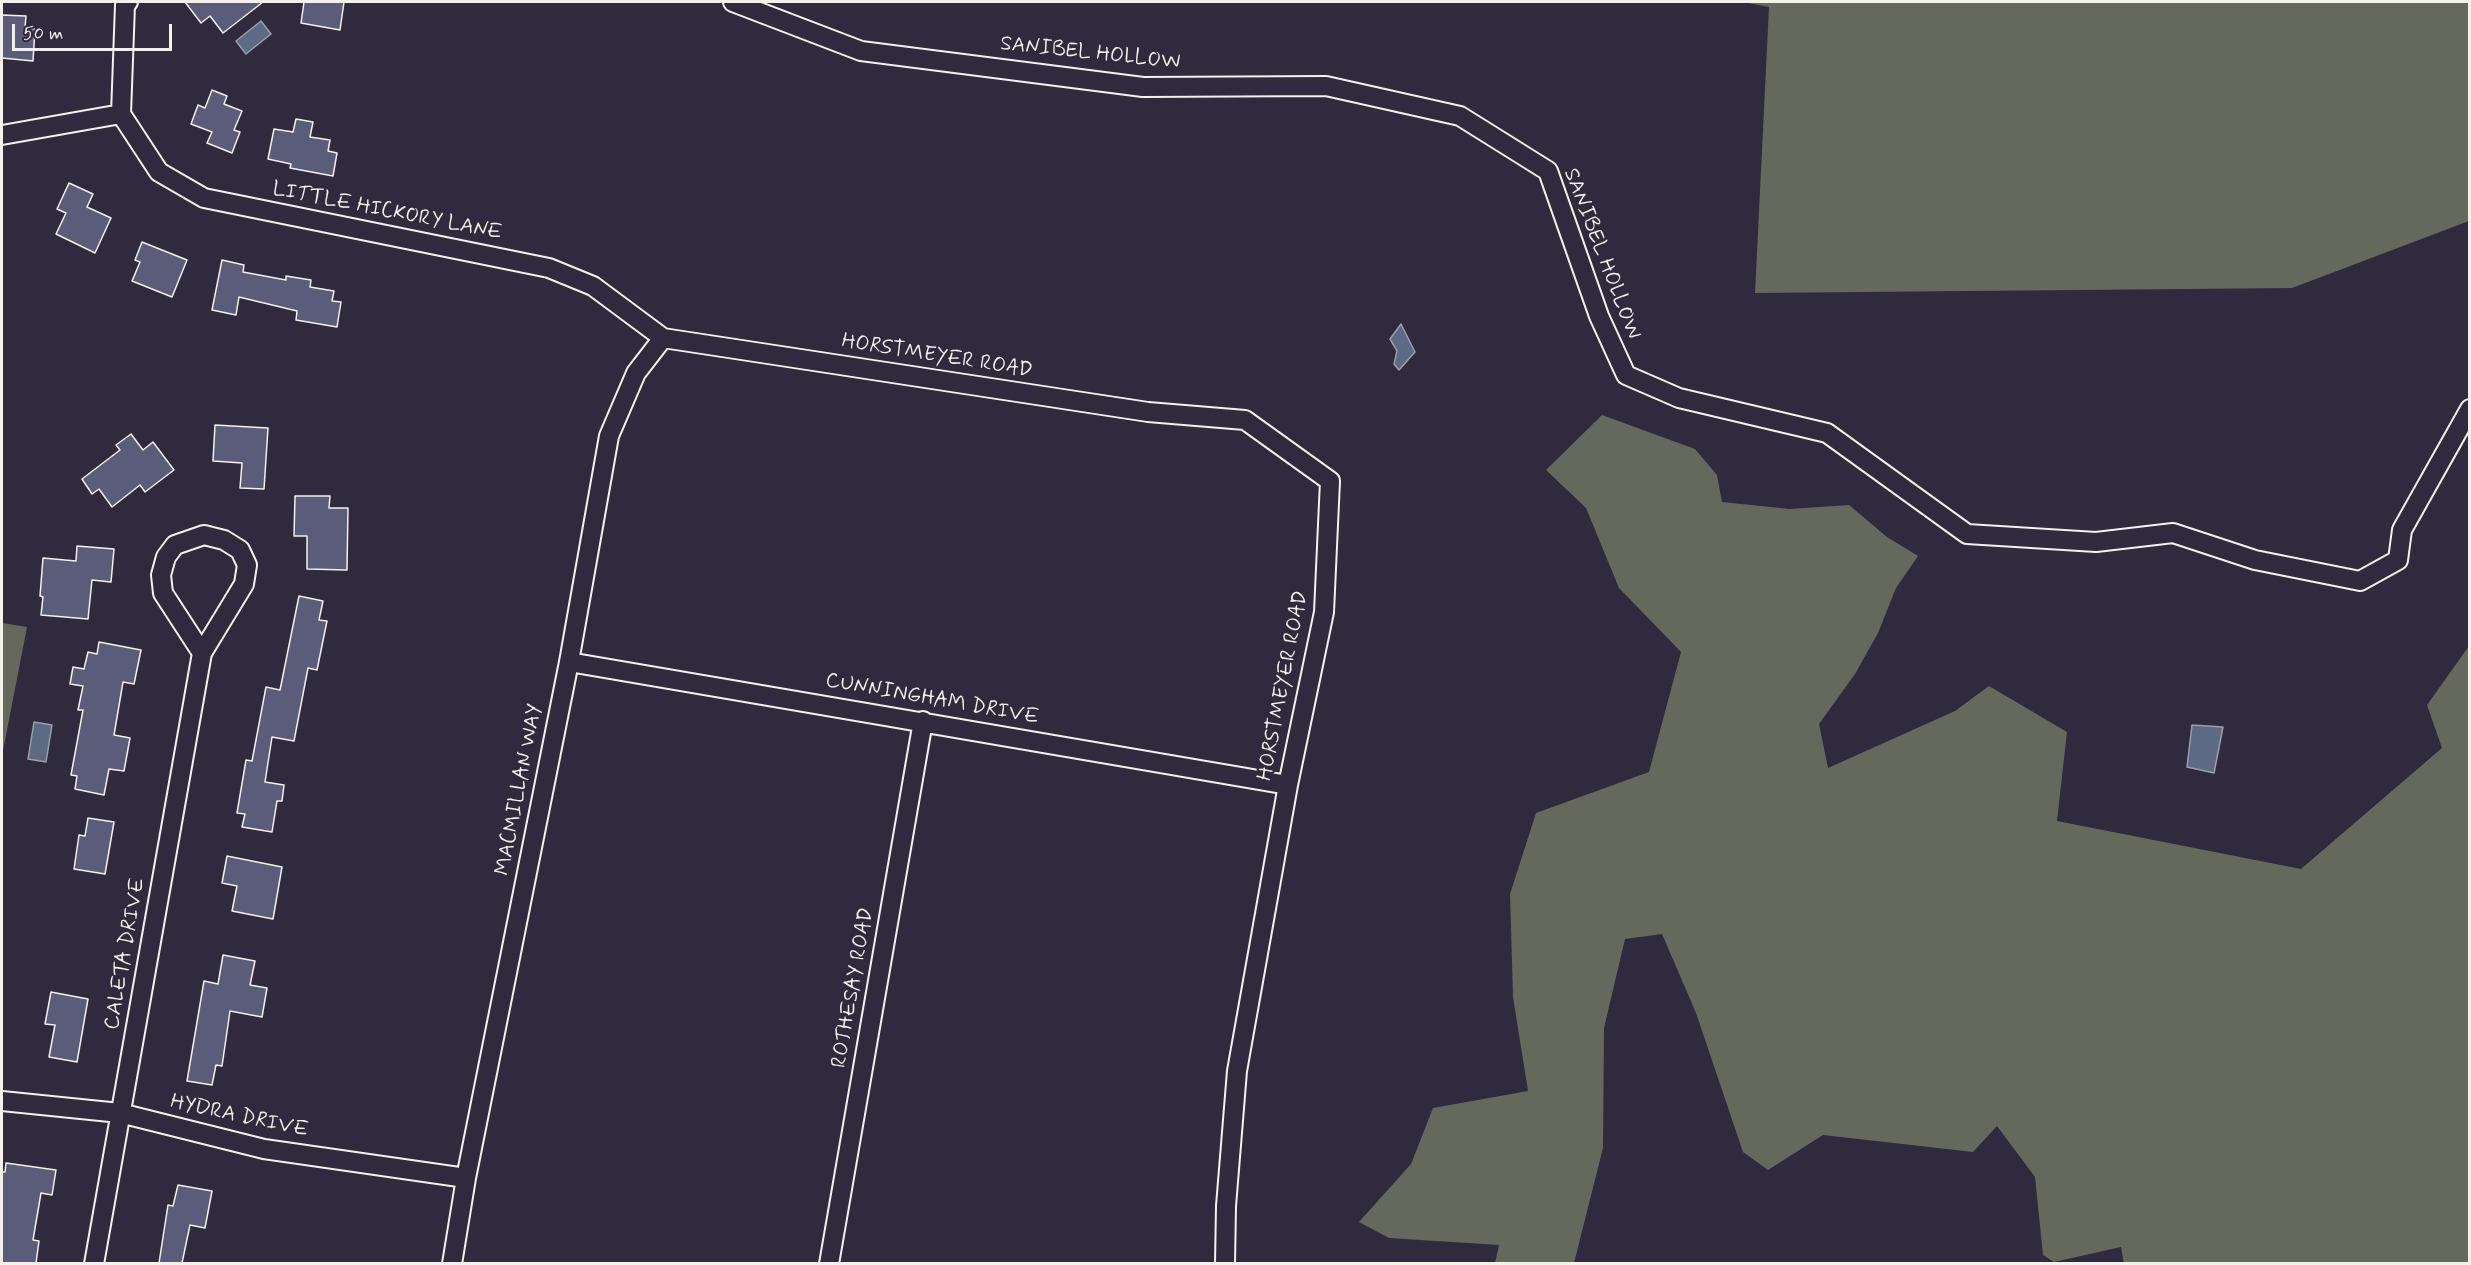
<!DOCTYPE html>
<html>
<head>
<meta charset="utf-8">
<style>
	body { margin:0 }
	#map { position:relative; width:2471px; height:1265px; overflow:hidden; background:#2f2a3d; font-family:Mynerve,sans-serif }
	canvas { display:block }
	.frame { position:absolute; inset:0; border:3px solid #f4f1e8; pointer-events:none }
	.scale { position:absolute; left:12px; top:24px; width:160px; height:27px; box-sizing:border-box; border:3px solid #f4f1e8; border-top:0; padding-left:8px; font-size:18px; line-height:21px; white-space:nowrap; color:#f4f1e8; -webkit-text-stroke:4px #2f2a3d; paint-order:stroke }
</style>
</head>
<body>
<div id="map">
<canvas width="2471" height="1265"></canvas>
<div class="frame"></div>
<div class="scale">50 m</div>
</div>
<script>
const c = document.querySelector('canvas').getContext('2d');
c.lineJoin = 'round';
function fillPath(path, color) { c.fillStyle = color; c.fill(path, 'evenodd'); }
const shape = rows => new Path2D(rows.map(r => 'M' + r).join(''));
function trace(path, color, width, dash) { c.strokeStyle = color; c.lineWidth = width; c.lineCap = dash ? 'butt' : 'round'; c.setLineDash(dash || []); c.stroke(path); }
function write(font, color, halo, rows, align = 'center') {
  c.font = font + ' Mynerve,sans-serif'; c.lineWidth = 4.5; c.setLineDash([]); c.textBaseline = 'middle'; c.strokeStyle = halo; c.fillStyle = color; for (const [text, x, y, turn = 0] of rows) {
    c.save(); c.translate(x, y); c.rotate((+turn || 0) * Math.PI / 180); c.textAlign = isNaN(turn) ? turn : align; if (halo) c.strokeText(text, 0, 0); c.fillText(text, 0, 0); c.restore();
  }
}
const green = shape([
	[1743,2,2469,2,2469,221,2292,288,1755,293,1769,7],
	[1602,415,1695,449,1717,475,1722,502,1790,509,1849,505,1887,537,1918,556,1896,588,1878,633,1855,674,1819,724,1828,768,1955,711,1989,686,2067,732,2057,821,2301,869,2442,748,2427,705,2469,646,2469,1263,2124,1264,2121,1247,2054,1262,2043,1255,2035,1177,1997,1126,1973,1152,1823,1135,1768,1170,1743,1152,1696,1013,1662,934,1625,939,1604,1028,1603,1148,1574,1263,1495,1263,1499,1245,1389,1238,1359,1222,1411,1164,1433,1108,1528,1091,1513,997,1510,894,1536,813,1649,772,1681,652,1619,588,1586,508,1546,470],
	[2,623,27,627,2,756]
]);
const water = shape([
	[261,21,271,34,246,54,236,41,261,21],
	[1401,324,1415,352,1399,370,1394,364,1397,351,1390,339,1401,324],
	[34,722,52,725,46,762,28,759,34,722],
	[2192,725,2223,727,2214,773,2187,767,2192,725]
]);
const building = shape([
	[185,2,263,2,223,33,210,16,201,23,185,2],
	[304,2,344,2,340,30,301,23,304,2],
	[2,15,26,16,25,28,35,29,33,61,2,58,2,15],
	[212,90,227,96,224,104,242,111,234,130,240,132,232,153,207,143,212,132,191,124,198,105,205,108,212,90],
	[296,119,313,122,310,137,330,140,328,151,337,153,333,176,290,168,291,164,268,159,274,129,293,132,296,119],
	[69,183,93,194,87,207,111,218,95,253,56,234,66,213,57,209,69,183],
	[142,242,187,260,172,297,132,281,140,262,135,260,142,242],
	[222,260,244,265,243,272,286,280,286,276,311,280,310,287,334,291,332,301,341,302,337,327,296,320,297,311,239,297,236,315,212,310,222,260],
	[215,425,268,428,264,489,240,488,242,463,213,461,215,425],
	[131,434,143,450,153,442,174,470,145,492,140,485,112,507,99,489,92,494,82,479,120,450,116,445,131,434],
	[295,496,330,496,329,508,348,508,347,570,307,569,307,536,294,536,295,496],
	[77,546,114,549,111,582,92,580,88,619,41,615,43,597,40,596,43,558,76,561,77,546],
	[299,596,323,601,319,620,327,621,317,670,308,668,294,741,272,737,265,782,284,785,282,801,277,801,272,832,242,827,245,814,237,813,246,760,252,761,266,687,280,690,299,596],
	[99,642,141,650,134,684,123,682,114,735,130,738,124,771,109,769,104,795,75,789,77,776,71,775,83,710,78,710,83,686,70,684,73,667,84,669,88,652,97,654,99,642],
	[88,818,114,822,105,874,74,869,79,835,85,836,88,818],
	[227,856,282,867,273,919,232,911,237,886,222,883,227,856],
	[223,955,255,961,250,985,267,988,262,1017,230,1011,222,1066,216,1065,212,1085,187,1081,204,981,218,984,223,955],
	[51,992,88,999,77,1062,49,1057,55,1025,45,1024,51,992],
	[6,1163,56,1170,52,1195,41,1193,33,1240,39,1241,36,1263,2,1263,2,1172,5,1172,6,1163],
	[178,1185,212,1191,205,1228,190,1225,182,1263,159,1263,168,1205,173,1206,178,1185]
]);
const street = shape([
	[733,2,861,51,1143,87,1326,86,1460,116,1548,171,1599,316,1626,375,1679,398,1827,433,1967,534,2096,542,2173,533,2255,560,2360,581,2398,560,2402,530,2470,409],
	[121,114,159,172,204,198,549,268,593,286,663,338,1148,412,1245,420,1330,481,1324,612,1288,785,1237,1071,1226,1206,1225,1264],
	[121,114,125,5,128,2],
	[2,135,121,114],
	[569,662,1288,785],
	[2,1101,120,1113,264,1149,466,1178],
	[94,1264,202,653,244,584,247,565,240,550,224,540,204,535,175,545,166,557,161,575,163,593,202,653],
	[452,1264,466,1178,569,662,609,436,636,373,663,338],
	[829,1264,923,721]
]);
const streetNames = [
	["SANIBEL HOLLOW",1090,54,6],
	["LITTLE HICKORY LANE",387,212,11],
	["SANIBEL HOLLOW",1601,254,69],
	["HORSTMEYER ROAD",937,357,9],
	["HORSTMEYER ROAD",1284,686,-79],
	["CUNNINGHAM DRIVE",932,700,10],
	["MACMILLAN WAY",520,790,-79],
	["CALETA DRIVE",126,954,-80],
	["ROTHESAY ROAD",854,988,-80],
	["HYDRA DRIVE",239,1117,12]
];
fillPath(green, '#64695c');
fillPath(water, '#5c6a84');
trace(water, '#99a0ac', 1.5);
fillPath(building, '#5b5c79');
trace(building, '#f4f1e8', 1.5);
trace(street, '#f4f1e8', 22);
trace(street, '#2f2a3d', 18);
write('21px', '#f4f1e8', '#2f2a3d', streetNames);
</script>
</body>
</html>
